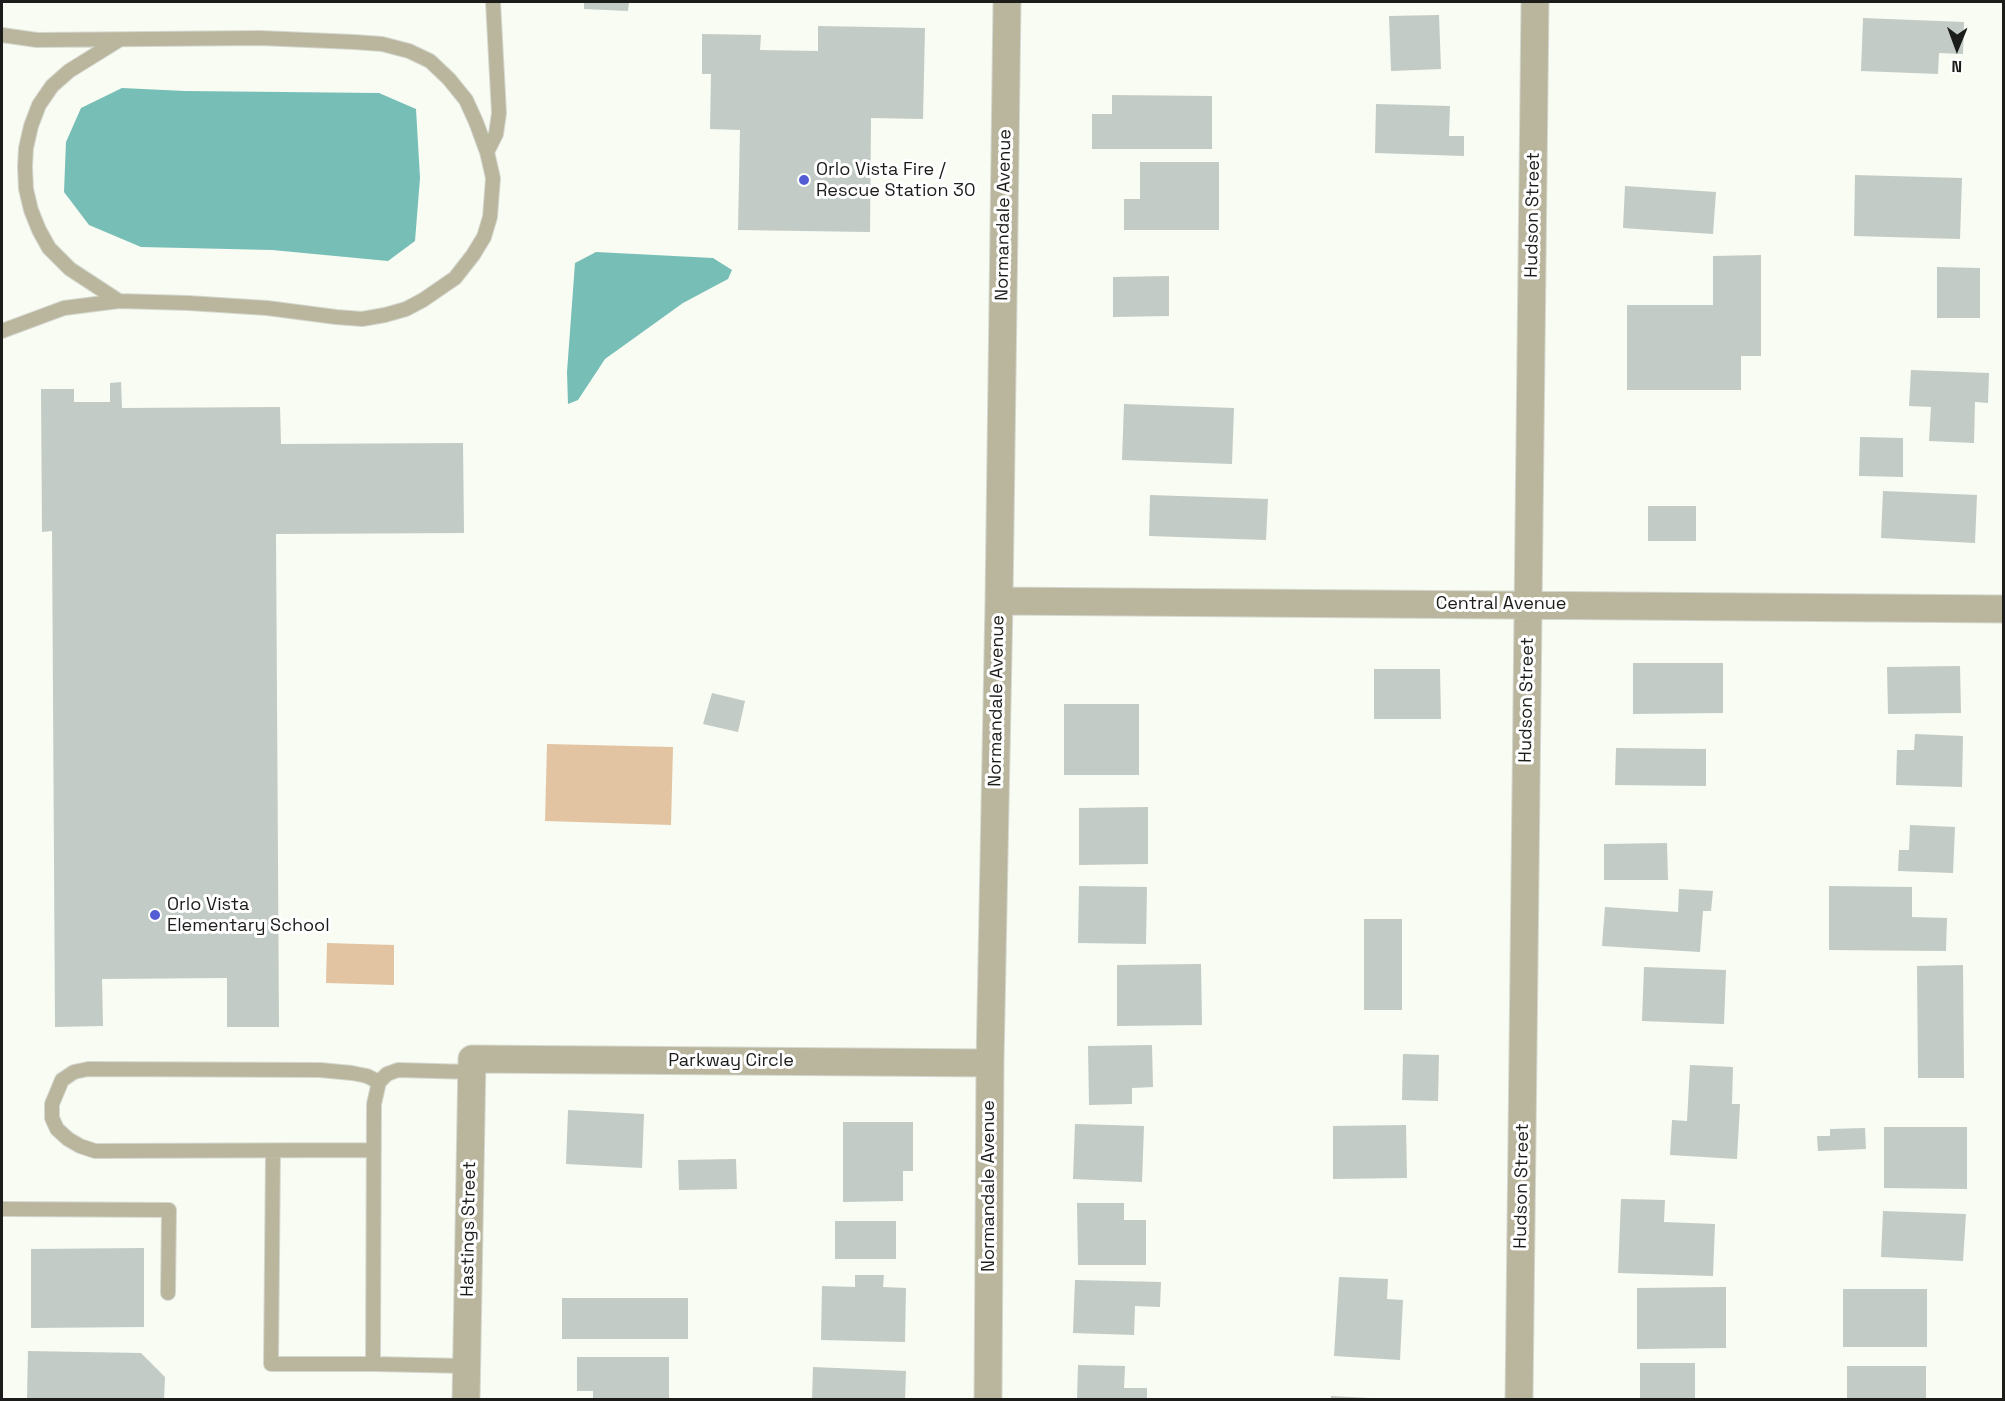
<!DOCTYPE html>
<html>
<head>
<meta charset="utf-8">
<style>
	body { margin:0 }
	#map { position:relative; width:2005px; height:1401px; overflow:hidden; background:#f8fcf3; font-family:"Space Grotesk",sans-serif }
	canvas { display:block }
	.frame { position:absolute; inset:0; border:3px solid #1c1d1a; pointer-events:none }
	.north { position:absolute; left:1927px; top:18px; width:60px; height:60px; -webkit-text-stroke:4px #fff; paint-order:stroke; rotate:181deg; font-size:16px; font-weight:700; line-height:24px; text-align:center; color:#1c1d1a }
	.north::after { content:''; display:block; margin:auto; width:21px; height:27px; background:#1c1d1a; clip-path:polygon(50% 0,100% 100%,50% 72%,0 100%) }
</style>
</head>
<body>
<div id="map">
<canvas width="2005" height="1401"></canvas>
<div class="frame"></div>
<div class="north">N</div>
</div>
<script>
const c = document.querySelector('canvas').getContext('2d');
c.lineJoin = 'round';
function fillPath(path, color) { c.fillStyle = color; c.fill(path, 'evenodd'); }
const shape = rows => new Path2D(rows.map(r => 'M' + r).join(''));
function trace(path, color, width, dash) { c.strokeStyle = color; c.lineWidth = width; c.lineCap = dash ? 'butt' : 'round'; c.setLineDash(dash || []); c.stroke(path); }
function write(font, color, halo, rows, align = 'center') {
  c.font = font + ' "Space Grotesk",sans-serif'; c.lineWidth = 6; c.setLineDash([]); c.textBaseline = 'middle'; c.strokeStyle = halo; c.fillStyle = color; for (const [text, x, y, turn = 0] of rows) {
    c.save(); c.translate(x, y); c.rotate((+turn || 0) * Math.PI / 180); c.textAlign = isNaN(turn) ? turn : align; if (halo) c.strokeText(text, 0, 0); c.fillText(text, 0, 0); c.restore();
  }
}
const green = shape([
	[547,744,673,747,671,825,545,821],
	[327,943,394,945,394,985,326,983]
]);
const water = shape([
	[122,88,185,91,379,93,416,109,420,178,415,241,388,261,272,250,141,247,89,225,64,192,66,142,81,108],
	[596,252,713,258,732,270,728,279,683,303,605,359,578,400,568,404,567,372,575,263]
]);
const building = shape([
	[584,2,629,2,628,11,584,9],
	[1439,15,1441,69,1391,71,1389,16],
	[1863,18,1964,22,1963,54,1939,53,1938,74,1861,71],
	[818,26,925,28,923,119,871,118,870,232,738,230,740,130,710,129,711,74,702,74,702,34,761,35,760,50,818,51],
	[1112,95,1212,96,1212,149,1092,149,1092,114,1112,114],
	[1376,104,1450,106,1449,136,1464,136,1464,156,1375,153],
	[1140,162,1219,162,1219,230,1124,230,1124,199,1140,199],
	[1855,175,1962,178,1960,239,1854,236],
	[1625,186,1716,192,1713,234,1623,228],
	[1761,255,1761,356,1741,356,1741,390,1627,390,1627,305,1713,305,1713,256],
	[1937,267,1980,268,1980,318,1937,318],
	[1169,276,1169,316,1113,317,1113,277],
	[1911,370,1989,373,1988,403,1975,402,1974,443,1929,441,1931,407,1909,406],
	[121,382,122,408,280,407,281,444,463,443,464,533,276,534,279,1027,227,1027,227,978,102,979,103,1026,55,1027,52,531,42,532,41,389,74,389,74,402,110,402,110,383],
	[1124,404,1234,408,1232,464,1122,460],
	[1860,437,1903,438,1903,477,1859,476],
	[1883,491,1977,495,1975,543,1881,538],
	[1150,495,1268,499,1266,540,1149,536],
	[1648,506,1696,506,1696,541,1648,541],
	[1633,663,1723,663,1723,713,1633,714],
	[1960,666,1961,713,1888,714,1887,667],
	[1374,669,1440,669,1441,719,1374,719],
	[712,693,745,701,738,732,703,724],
	[1064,704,1139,704,1139,775,1064,775],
	[1915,734,1963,736,1962,787,1896,785,1897,750,1914,750],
	[1616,748,1706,749,1706,786,1615,785],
	[1148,807,1148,864,1079,865,1079,808],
	[1910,825,1955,827,1953,873,1898,871,1899,850,1909,850],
	[1667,843,1668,880,1604,880,1604,844],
	[1079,886,1147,887,1146,944,1078,943],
	[1829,886,1912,887,1912,917,1947,918,1946,951,1829,950],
	[1679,889,1713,891,1711,911,1703,911,1700,952,1602,946,1605,907,1678,912],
	[1364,919,1402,919,1402,1010,1364,1010],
	[1201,964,1202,1025,1117,1026,1117,965],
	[1963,965,1964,1078,1918,1078,1917,966],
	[1644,967,1726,970,1724,1024,1642,1021],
	[1152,1045,1153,1087,1132,1088,1132,1104,1089,1105,1088,1046],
	[1403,1054,1439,1055,1438,1101,1402,1100],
	[1690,1065,1733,1067,1732,1104,1740,1104,1737,1159,1670,1155,1672,1120,1687,1121],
	[568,1110,644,1114,642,1168,566,1164],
	[843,1122,913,1122,913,1171,903,1171,903,1201,843,1202],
	[1075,1124,1144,1126,1142,1182,1073,1179],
	[1406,1125,1407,1178,1333,1179,1333,1126],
	[1884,1127,1967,1127,1967,1189,1884,1188],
	[1865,1128,1866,1149,1818,1151,1817,1136,1830,1136,1830,1129],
	[736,1159,737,1189,679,1190,678,1160],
	[1621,1199,1665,1200,1664,1222,1715,1224,1713,1276,1618,1273],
	[1077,1203,1124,1203,1124,1220,1146,1220,1146,1265,1078,1265],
	[1883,1211,1966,1214,1963,1261,1881,1257],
	[835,1221,896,1221,896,1259,835,1259],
	[144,1248,144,1327,31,1328,31,1249],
	[855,1275,884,1275,883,1287,906,1288,905,1342,821,1340,822,1286,855,1287],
	[1339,1277,1388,1279,1387,1299,1403,1300,1400,1360,1334,1356],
	[1075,1280,1161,1282,1160,1307,1135,1306,1134,1335,1073,1333],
	[1726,1287,1726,1348,1637,1349,1637,1288],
	[1843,1289,1927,1289,1927,1347,1843,1347],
	[562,1298,688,1298,688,1339,562,1339],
	[28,1351,141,1353,165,1377,164,1400,27,1400],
	[577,1357,669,1357,669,1400,593,1400,593,1391,577,1391],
	[1640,1363,1695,1363,1695,1400,1640,1400],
	[1078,1365,1125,1366,1124,1388,1147,1388,1147,1400,1077,1400],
	[1847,1366,1926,1366,1926,1400,1847,1400],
	[813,1367,906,1371,905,1400,812,1400],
	[1331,1396,1369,1398,1369,1400,1331,1400]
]);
const lane = shape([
	[2,35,37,40,260,38,354,42,382,44,409,51,430,61,449,79,466,100,476,122,487,152,493,178,490,217,484,237,473,255,455,278,423,300,406,309,385,315,362,319,336,317,267,308,188,303,119,301,64,308,2,331],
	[487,152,496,134,499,113,493,2],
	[119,301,70,269,49,248,39,230,31,210,26,189,25,167,26,148,31,126,39,105,52,86,69,71,119,40],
	[374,1150,95,1151,80,1146,68,1139,57,1129,52,1118,52,1104,62,1080,74,1072,88,1069,320,1070,352,1073,367,1076,379,1082],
	[273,1151,271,1364,373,1364],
	[2,1209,169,1210,168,1293],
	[466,1366,373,1364,374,1104,379,1082,387,1074,398,1070,472,1072]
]);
const street = shape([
	[999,601,2004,609],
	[466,1400,472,1059,990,1063],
	[988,1400,990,1063,999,601,1007,2],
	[1519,1400,1535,2]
]);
const markers = [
	[804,180,6,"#555dd4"],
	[155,915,6,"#555dd4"]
];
const poiNames = [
	["Orlo Vista Fire /",816,170],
	["Rescue Station 30",816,191],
	["Orlo Vista",167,905],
	["Elementary School",167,926]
];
const streetNames = [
	["Normandale Avenue",1004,215,-89],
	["Hudson Street",1533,215,-89],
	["Central Avenue",1501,604],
	["Hudson Street",1527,700,-89],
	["Normandale Avenue",997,701,-89],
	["Parkway Circle",731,1061],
	["Normandale Avenue",989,1186,-90],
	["Hudson Street",1522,1186,-89],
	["Hastings Street",469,1229,-89]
];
fillPath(green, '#e2c4a2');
fillPath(water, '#77beb7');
fillPath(building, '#c2cbc5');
trace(lane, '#d5d8d0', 16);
trace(street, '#d5d8d0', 29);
trace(lane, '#bab69e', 14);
trace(street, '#bab69e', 27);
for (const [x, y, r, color] of markers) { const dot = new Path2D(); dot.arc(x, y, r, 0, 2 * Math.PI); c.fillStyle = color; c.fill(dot); trace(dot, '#fff', 2); }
write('18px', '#1c1d1a', '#fff', poiNames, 'left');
write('18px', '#1c1d1a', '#fff', streetNames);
</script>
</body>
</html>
